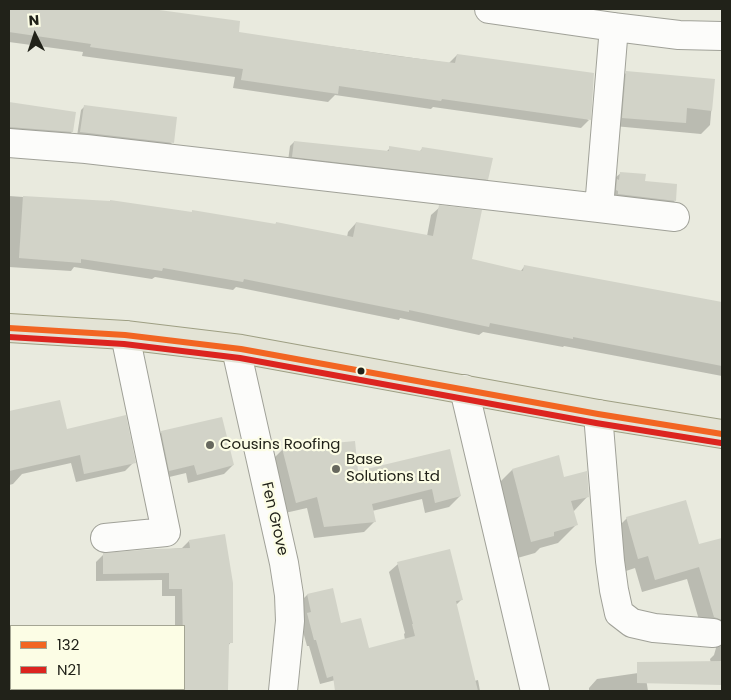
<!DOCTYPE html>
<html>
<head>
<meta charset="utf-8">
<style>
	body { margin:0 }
	#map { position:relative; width:731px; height:700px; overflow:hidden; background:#e9eade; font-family:Poppins,sans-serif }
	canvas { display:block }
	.frame { position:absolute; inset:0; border:10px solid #212219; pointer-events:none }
	.legend { position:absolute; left:10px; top:625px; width:175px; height:65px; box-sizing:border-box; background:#fcfde5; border:1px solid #a4a593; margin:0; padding:6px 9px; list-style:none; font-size:15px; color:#212219 }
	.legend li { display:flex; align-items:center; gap:10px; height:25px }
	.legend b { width:25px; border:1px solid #a4a593 }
	.north { position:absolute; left:10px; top:10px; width:50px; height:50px; -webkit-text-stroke:4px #fcfde5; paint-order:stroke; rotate:356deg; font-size:14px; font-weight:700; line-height:20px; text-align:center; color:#212219 }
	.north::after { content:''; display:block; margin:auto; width:18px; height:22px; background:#212219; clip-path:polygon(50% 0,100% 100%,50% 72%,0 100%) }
</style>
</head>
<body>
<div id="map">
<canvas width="731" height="700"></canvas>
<div class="frame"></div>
<ul class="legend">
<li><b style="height:6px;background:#f26522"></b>132</li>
<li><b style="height:6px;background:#dc241f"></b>N21</li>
</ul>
<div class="north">N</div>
</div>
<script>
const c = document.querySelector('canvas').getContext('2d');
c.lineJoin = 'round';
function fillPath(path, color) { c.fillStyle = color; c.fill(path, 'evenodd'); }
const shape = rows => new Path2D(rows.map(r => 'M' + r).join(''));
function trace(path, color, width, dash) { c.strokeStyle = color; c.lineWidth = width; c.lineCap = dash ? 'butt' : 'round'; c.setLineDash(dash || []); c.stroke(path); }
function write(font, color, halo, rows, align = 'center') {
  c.font = font + ' Poppins,sans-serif'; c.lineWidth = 4.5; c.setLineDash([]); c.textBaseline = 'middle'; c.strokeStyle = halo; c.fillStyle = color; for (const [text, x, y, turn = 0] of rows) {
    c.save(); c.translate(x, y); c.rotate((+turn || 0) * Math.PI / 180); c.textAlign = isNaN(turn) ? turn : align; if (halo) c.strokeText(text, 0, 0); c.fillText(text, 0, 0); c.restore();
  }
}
const shadow = shape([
	[9,9,146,9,239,22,237,33,449,63,457,55,589,120,581,128,433,107,431,109,335,95,328,102,233,88,235,77,82,56,83,52,9,42],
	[626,73,714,80,710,125,701,134,614,126,618,82],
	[9,104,74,113,72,132,67,136,9,131],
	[85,106,172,143,168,147,77,136,81,110],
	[294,142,386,152,390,148,419,152,422,149,487,179,483,183,288,161,290,146],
	[621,173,643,183,675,201,671,205,614,198,615,195,613,194,613,185,616,182,616,177],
	[9,196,109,203,190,213,193,211,275,225,276,223,347,237,348,232,356,223,427,236,431,215,440,207,471,260,520,272,524,267,722,304,722,376,564,346,563,347,483,332,479,335,400,318,399,320,236,287,233,290,155,277,152,279,74,267,71,271,9,267],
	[59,401,66,430,134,462,125,471,76,482,71,463,22,474,13,484,9,485,9,413],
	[162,432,233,465,224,474,188,483,186,473,161,479,153,441],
	[283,449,356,473,449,451,460,496,449,507,425,513,422,499,372,511,375,521,364,532,314,538,307,508,285,513,272,460],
	[512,470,564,478,588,496,573,512,576,525,558,543,540,548,535,553,514,559,494,488],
	[627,518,698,546,722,539,722,665,712,668,710,659,714,655,716,648,715,640,702,630,687,579,642,592,635,568,626,571,614,531],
	[189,541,231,642,228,646,227,691,168,691,168,689,184,689,184,626,175,626,175,596,162,596,162,580,96,581,96,562,104,554,182,548],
	[398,564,462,599,456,605,474,681,478,680,480,691,400,691,390,650,405,640,404,634,405,633,389,572],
	[332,589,340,625,366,672,320,684,309,646,307,646,300,621,304,618,300,602,307,595],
	[645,672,648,691,589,691,589,688,597,679]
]);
const building = shape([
	[9,9,152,9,240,21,239,32,397,56,455,63,457,54,594,73,591,120,442,99,441,101,339,86,338,94,241,80,243,69,90,47,91,44,9,32],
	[626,71,715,79,712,111,687,108,686,123,622,118],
	[9,102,76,112,73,132,9,127],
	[84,105,177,117,174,143,80,132],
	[294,141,389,151,389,146,421,151,422,147,493,158,488,180,292,157],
	[620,172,646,174,645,181,677,184,676,201,618,194,618,191,616,190,617,179,619,180],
	[23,196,110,201,110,200,192,212,192,210,276,224,276,222,353,237,356,222,433,236,439,205,482,210,472,259,523,271,524,265,722,302,722,366,573,337,573,339,490,323,489,327,409,310,409,312,244,279,243,282,163,268,162,271,81,259,81,263,19,258],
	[60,400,67,429,126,415,136,463,84,474,80,455,9,471,9,411],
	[222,417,234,465,197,475,194,465,169,471,161,431],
	[355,441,358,471,450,449,461,496,435,503,432,489,372,504,376,522,324,527,317,497,296,503,282,448],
	[559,455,564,477,587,471,589,497,571,501,578,525,554,532,554,536,531,542,512,469],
	[686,500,699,544,722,538,722,620,714,617,699,567,655,580,648,556,638,559,626,517],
	[225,534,233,583,233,643,229,643,228,691,184,691,182,589,169,589,169,573,103,574,103,553,154,549,190,548,189,540],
	[450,549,463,600,456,601,478,691,335,691,333,676,327,678,316,640,314,640,307,613,311,612,307,594,333,588,341,623,361,618,369,648,415,636,412,624,413,624,397,562],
	[722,661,722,685,637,683,637,662]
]);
const minor = shape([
	[489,9,614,27,679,35,722,36],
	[9,143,86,149,599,208,614,27],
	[599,208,675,217],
	[236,349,284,563,289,595,290,621,283,691],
	[464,389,535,691],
	[598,414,610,561,614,590,619,613,632,623,654,628,713,633],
	[105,538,166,532,125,335]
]);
const major = shape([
	[9,328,125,335,241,349,598,414,722,434]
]);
const bus1 = shape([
	[9,328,125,335,241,349,598,414,722,434]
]);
const bus2 = shape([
	[9,337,124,344,240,358,596,423,721,443]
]);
const markers = [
	[361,371,4.5,"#212219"],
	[210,445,5,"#67685e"],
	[336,469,5,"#67685e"]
];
const poiNames = [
	["Cousins Roofing",220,445],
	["Base",346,460],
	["Solutions Ltd",346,477]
];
const streetNames = [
	["Fen Grove",274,519,77]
];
fillPath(shadow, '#0003');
fillPath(building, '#d2d3c8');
trace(minor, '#a0a198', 30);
trace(major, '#9e9f83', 30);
trace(minor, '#fcfcfa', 28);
trace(major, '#e3e3d5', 28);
trace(bus1, '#f26522', 6);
trace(bus2, '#dc241f', 6);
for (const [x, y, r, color] of markers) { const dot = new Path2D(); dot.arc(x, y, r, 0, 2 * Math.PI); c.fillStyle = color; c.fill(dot); trace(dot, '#fcfde5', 2); }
write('15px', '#212219', '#fcfde5', poiNames, 'left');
write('15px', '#212219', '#fcfde5', streetNames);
</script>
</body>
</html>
